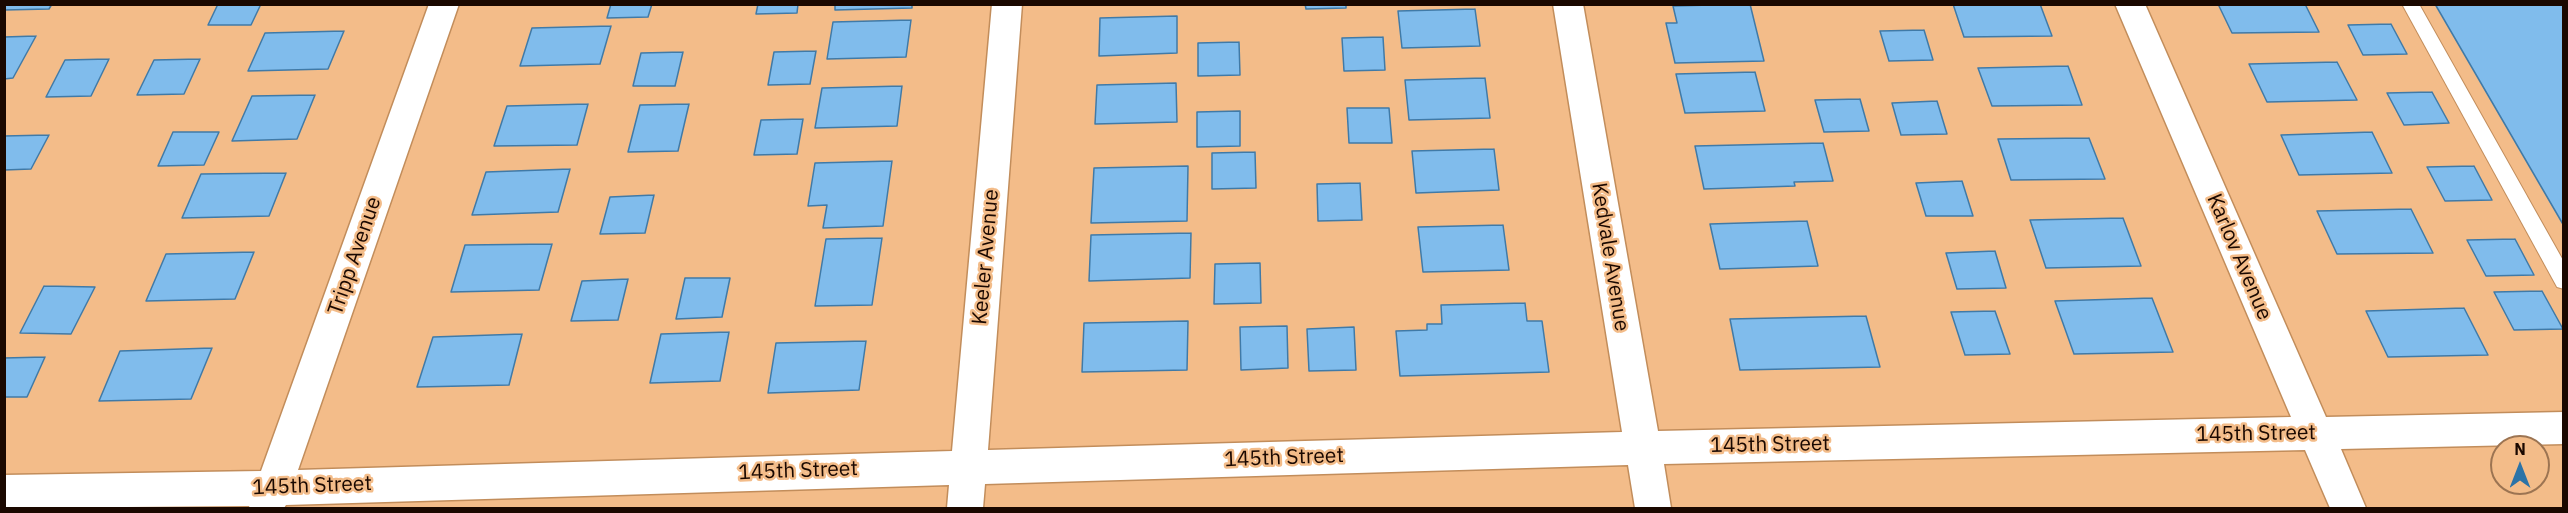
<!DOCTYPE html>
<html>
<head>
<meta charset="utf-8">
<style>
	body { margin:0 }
	#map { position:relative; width:2568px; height:513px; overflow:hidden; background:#f3bc89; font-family:"IBM Plex Sans",sans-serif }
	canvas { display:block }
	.frame { position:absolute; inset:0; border:6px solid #1a0800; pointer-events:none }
	.north { position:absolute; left:2490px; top:435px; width:60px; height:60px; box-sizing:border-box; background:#f3bc89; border:2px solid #9c7452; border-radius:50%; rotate:0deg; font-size:16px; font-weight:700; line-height:24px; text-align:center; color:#1a0800 }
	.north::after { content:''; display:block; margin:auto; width:21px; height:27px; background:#2b73a7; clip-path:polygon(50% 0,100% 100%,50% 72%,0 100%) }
</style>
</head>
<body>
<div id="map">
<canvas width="2568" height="513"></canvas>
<div class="frame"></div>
<div class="north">N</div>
</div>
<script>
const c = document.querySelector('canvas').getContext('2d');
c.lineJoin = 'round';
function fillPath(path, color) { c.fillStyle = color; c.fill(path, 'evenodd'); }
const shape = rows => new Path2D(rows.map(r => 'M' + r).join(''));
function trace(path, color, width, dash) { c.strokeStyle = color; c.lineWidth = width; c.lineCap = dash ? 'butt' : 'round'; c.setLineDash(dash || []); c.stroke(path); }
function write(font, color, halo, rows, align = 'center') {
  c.font = font + ' "IBM Plex Sans",sans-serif'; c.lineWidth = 5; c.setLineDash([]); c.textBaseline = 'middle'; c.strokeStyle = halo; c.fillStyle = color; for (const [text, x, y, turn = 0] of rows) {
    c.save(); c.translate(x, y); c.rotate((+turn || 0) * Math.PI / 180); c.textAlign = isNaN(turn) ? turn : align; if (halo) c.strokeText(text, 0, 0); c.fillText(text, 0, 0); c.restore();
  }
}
const building = shape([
	[4,4,52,4,49,9,4,10,4,4],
	[218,4,261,4,251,25,208,25,218,4],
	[611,4,652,4,648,17,607,18,611,4],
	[758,4,798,4,797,13,756,14,758,4],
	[835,4,912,4,912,8,835,10,835,4],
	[1305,4,1346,4,1346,8,1306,9,1305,4],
	[1750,4,1764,61,1675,63,1666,23,1677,23,1673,6,1750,4],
	[1953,4,2040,4,2052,36,1964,37,1953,4],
	[2218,4,2305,4,2319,32,2232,33,2218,4],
	[2435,4,2564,4,2564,226,2435,4],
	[1475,9,1480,46,1402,48,1398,11,1475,9],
	[1177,16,1177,53,1099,56,1100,18,1177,16],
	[911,20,906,57,827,59,833,22,911,20],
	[2391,24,2407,54,2363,55,2348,25,2391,24],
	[611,26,600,64,520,66,532,28,611,26],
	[1924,30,1933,60,1889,61,1880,31,1924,30],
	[344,31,328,69,248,71,265,33,344,31],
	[36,36,13,78,4,79,4,37,36,36],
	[1383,37,1385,70,1344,71,1342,38,1383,37],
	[1239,42,1240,75,1198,76,1198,43,1239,42],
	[816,51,810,84,768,85,774,52,816,51],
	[683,52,675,86,633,86,641,53,683,52],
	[109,59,91,96,46,97,65,60,109,59],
	[200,59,184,94,137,95,154,60,200,59],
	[2337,62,2357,100,2267,102,2249,64,2337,62],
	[2068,66,2082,105,1992,106,1978,68,2068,66],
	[1755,72,1765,111,1685,113,1676,74,1755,72],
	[1485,78,1490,118,1409,120,1405,80,1485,78],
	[1176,83,1177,122,1095,124,1097,85,1176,83],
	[902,86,897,126,815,128,822,88,902,86],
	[2432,92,2449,123,2404,125,2387,93,2432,92],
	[315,95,297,139,232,141,252,96,315,95],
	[1860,99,1869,131,1824,132,1815,100,1860,99],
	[1937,101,1947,134,1901,135,1892,103,1937,101],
	[588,104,577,145,494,146,507,106,588,104],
	[689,104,678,151,628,152,640,105,689,104],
	[1347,108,1389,108,1392,143,1349,143,1347,108],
	[1240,111,1240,146,1197,147,1197,112,1240,111],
	[803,119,797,154,754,155,761,120,803,119],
	[173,132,219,132,204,165,158,166,173,132],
	[2372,132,2392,173,2299,175,2281,135,2372,132],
	[49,135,31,169,4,170,4,136,49,135],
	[2089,138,2105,179,2011,180,1998,139,2089,138],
	[1823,143,1833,181,1794,182,1795,186,1704,189,1695,146,1823,143],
	[1494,149,1499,190,1416,193,1412,151,1494,149],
	[1255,152,1256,188,1212,189,1212,153,1255,152],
	[892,161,883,226,823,228,827,205,808,206,815,163,892,161],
	[1188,166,1187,221,1091,223,1094,168,1188,166],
	[2474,166,2492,200,2445,201,2427,167,2474,166],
	[570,169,558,212,472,215,486,172,570,169],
	[286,173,269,216,182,218,201,174,286,173],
	[1962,181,1973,216,1926,216,1916,183,1962,181],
	[1360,183,1362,220,1318,221,1317,184,1360,183],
	[654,195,645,233,600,234,610,197,654,195],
	[2411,209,2433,253,2337,254,2317,211,2411,209],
	[2123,218,2141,266,2046,268,2030,220,2123,218],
	[1807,221,1818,266,1720,269,1710,224,1807,221],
	[1503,225,1509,270,1423,272,1418,227,1503,225],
	[1191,233,1190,278,1089,281,1091,235,1191,233],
	[882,238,872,305,815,306,826,239,882,238],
	[2515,239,2534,275,2486,276,2467,240,2515,239],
	[552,244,539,290,451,292,465,245,552,244],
	[1995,251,2006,288,1957,289,1946,253,1995,251],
	[254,252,235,299,146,301,166,254,254,252],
	[1260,263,1261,303,1214,304,1215,264,1260,263],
	[685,278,730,278,722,317,676,319,685,278],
	[628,279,618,320,571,321,582,281,628,279],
	[44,286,95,287,71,334,20,333,44,286],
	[2542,291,2563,329,2514,330,2494,292,2542,291],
	[2152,298,2173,352,2074,354,2055,301,2152,298],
	[1525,303,1527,321,1542,321,1549,372,1400,376,1396,331,1427,330,1427,324,1442,324,1441,305,1525,303],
	[2464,308,2488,355,2388,357,2366,311,2464,308],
	[1995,311,2010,354,1965,355,1951,312,1995,311],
	[1866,316,1880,367,1740,370,1730,319,1866,316],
	[1188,321,1187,370,1082,372,1084,323,1188,321],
	[1287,326,1288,368,1241,370,1240,327,1287,326],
	[1354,327,1356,370,1309,371,1307,329,1354,327],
	[729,332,720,381,650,383,661,334,729,332],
	[522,334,509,385,417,387,433,337,522,334],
	[866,341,859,390,768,393,776,343,866,341],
	[212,348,191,399,99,401,120,351,212,348],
	[45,357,27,397,4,397,4,358,45,357]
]);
const service = shape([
	[2402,4,2419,4,2564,262,2564,289,2557,287,2402,4]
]);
const minor = shape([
	[429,4,459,4,298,470,952,451,992,4,1022,4,988,450,1622,432,1553,4,1583,4,1658,431,2291,417,2115,4,2145,4,2326,417,2564,412,2564,444,2341,449,2366,508,2330,508,2305,450,1664,464,1671,508,1635,508,1628,465,985,484,983,508,947,508,949,485,286,505,284,508,250,508,249,506,4,508,4,475,261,471,429,4]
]);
const streetNames = [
	["Tripp Avenue",355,256,-71],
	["Keeler Avenue",986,257,-85],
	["Kedvale Avenue",1610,257,81],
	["Karlov Avenue",2239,257,67],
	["145th Street",2256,434,-1],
	["145th Street",1770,445,-1],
	["145th Street",1284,458,-2],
	["145th Street",798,471,-2],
	["145th Street",312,486,-2]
];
fillPath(building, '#80bcec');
trace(building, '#407aa7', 1.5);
trace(service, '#c28d5b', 2);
trace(minor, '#c28d5b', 3);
fillPath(service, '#fff');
fillPath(minor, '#fff');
write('21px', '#1a0800', '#f3bc89', streetNames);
</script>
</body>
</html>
